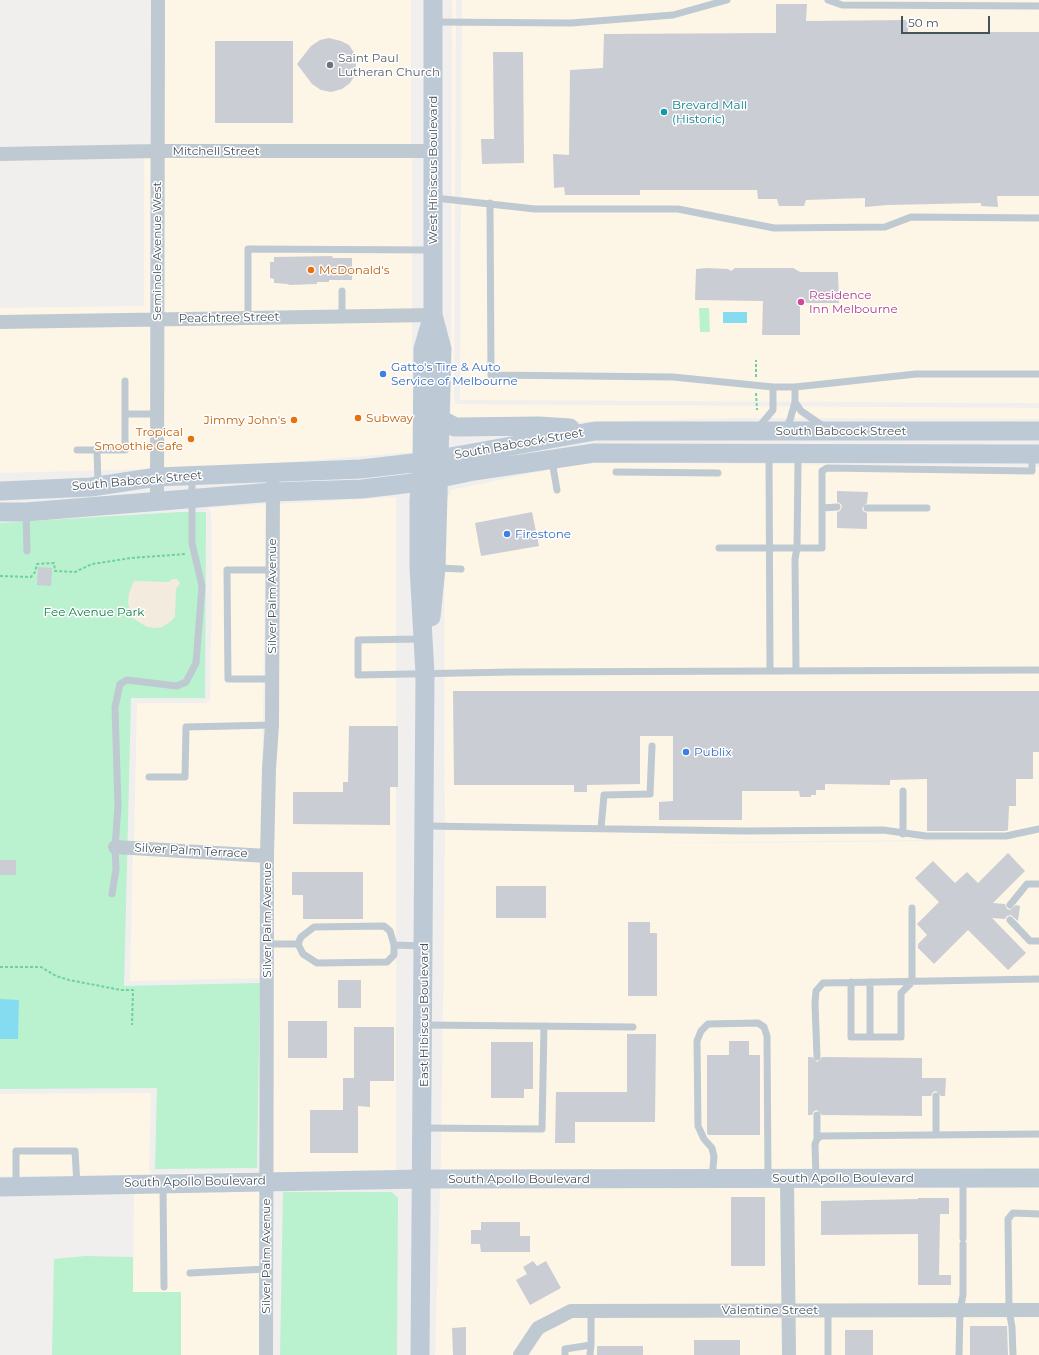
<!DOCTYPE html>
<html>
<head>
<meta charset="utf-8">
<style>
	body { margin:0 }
	#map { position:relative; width:1039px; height:1355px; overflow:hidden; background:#f1eeee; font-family:Montserrat,sans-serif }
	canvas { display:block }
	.scale { position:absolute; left:901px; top:16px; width:89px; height:18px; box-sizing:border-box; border:2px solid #45525c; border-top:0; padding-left:5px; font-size:12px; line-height:14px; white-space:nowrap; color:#45525c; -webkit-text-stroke:3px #fff; paint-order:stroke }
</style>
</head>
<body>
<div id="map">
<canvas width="1039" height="1355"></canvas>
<div class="scale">50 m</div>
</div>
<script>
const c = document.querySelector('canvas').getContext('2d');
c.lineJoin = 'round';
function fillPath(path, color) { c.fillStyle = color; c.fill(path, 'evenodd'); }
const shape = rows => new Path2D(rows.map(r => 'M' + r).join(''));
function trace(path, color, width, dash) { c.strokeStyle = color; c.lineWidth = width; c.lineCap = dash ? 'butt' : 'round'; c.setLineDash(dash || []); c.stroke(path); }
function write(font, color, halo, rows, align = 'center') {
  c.font = font + ' Montserrat,sans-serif'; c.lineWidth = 3; c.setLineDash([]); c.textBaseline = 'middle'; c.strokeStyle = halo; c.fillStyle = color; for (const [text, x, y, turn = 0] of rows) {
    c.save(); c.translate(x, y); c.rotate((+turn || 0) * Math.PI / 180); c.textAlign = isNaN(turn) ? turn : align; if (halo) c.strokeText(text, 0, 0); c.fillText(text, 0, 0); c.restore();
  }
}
const commercial = shape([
	[165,0,411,0,411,145,164,145],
	[452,0,456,0,454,400,456,404,1039,408,1039,419,743,418,570,422,451,418],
	[462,0,1039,0,1039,403,460,400],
	[150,157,150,314,0,316,0,308,144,306,144,158],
	[164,157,412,157,412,309,164,314],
	[412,321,413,452,228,467,164,469,164,326],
	[150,327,150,469,0,473,0,328],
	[592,462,1039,467,1039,1355,435,1355,441,1159,445,845,444,506,451,490,562,467],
	[1026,839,864,842,608,843],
	[396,497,396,1173,274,1175,274,856,279,504],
	[266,504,261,850,134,842,137,703,205,703,210,700,212,578,211,512,208,508],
	[133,854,260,862,260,978,130,981],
	[151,1093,149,1169,151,1174,260,1172,260,1175,0,1176,0,1094],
	[260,1187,259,1355,181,1355,181,1292,133,1292,134,1190]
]);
const green = shape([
	[699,308,709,308,710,332,700,332],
	[180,512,206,512,205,698,131,698,124,986,260,983,257,1168,155,1169,157,1088,0,1089,0,523],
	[283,1192,392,1192,398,1198,397,1355,280,1355],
	[85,1256,133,1257,133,1292,181,1292,181,1355,52,1355,54,1259]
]);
const sand = shape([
	[172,579,177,579,180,583,176,589,175,617,170,622,162,627,155,628,147,627,134,619,130,611,128,603,129,593,134,581,169,582]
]);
const water = shape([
	[723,312,747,312,747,323,723,323],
	[0,999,19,1000,18,1039,0,1039]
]);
const building = shape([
	[776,4,807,4,806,21,908,20,908,32,1039,32,1039,196,997,196,998,207,981,206,981,203,887,205,865,207,865,198,806,200,804,206,779,206,777,199,758,199,757,190,640,190,640,195,565,195,564,187,554,188,553,154,569,155,570,70,603,68,604,34,776,33],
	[329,38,341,41,349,45,355,54,356,64,355,75,350,83,342,89,331,92,321,90,312,84,297,64,311,46,320,40],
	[215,41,293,41,293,123,215,123],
	[493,52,523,52,524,163,482,164,481,139,494,139],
	[332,256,333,258,352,258,352,280,329,280,329,282,317,282,317,284,289,285,288,284,274,283,274,279,270,278,270,262,274,262,274,257],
	[707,268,728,269,731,271,735,268,793,268,800,272,838,272,839,303,800,303,800,335,762,335,763,301,695,300,696,269],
	[837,491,868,492,867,503,862,508,863,511,867,513,867,529,837,528,837,512,840,511,842,507,841,504,837,502],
	[532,512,539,546,481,556,475,523],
	[38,567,52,568,51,586,37,585],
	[453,691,1039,691,1039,752,1033,752,1033,779,1016,779,1016,806,1009,806,1008,830,1005,831,927,831,927,779,890,780,890,785,825,784,825,790,816,790,816,795,811,795,811,797,800,797,799,791,742,791,742,820,659,820,659,802,673,801,673,736,640,736,640,784,587,785,587,792,574,792,574,785,454,785],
	[349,726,398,726,398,787,390,787,390,825,293,824,293,792,343,792,343,782,348,782],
	[1008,853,1025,871,993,903,1005,904,1007,909,1010,910,1016,905,1020,906,1018,921,1011,915,1007,916,1005,919,992,918,1026,953,1008,970,968,930,934,964,918,948,918,944,927,935,917,924,939,902,915,878,933,861,955,883,967,872,978,883],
	[0,860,16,860,16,875,0,875],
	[292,872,363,872,363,919,303,919,303,895,292,895],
	[496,886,546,886,546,918,496,918],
	[628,922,650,922,650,933,657,933,657,996,628,996],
	[338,980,361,980,361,1008,338,1008],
	[288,1021,327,1021,327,1058,288,1058],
	[354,1027,394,1027,394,1081,370,1081,370,1107,358,1106,358,1153,310,1153,310,1110,343,1110,343,1078,354,1078],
	[627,1034,656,1034,655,1122,575,1122,575,1143,555,1143,556,1092,627,1092],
	[729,1041,749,1041,749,1055,760,1055,760,1135,708,1135,707,1133,707,1055,729,1055],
	[491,1042,533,1042,533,1089,524,1089,524,1098,491,1098],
	[808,1057,812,1057,817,1062,822,1057,922,1058,922,1078,946,1078,945,1096,941,1096,936,1091,933,1092,931,1096,922,1096,922,1116,822,1115,817,1110,814,1111,812,1115,808,1115],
	[731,1197,765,1197,765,1266,731,1266],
	[918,1198,949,1198,949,1214,940,1214,939,1275,951,1275,951,1285,918,1285,918,1234,821,1235,821,1201,918,1199],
	[481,1222,520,1222,520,1236,530,1236,530,1252,481,1252,480,1244,471,1244,471,1230,481,1230],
	[533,1261,537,1266,546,1261,561,1288,530,1305,516,1280,527,1274,523,1267],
	[970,1326,1007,1326,1008,1355,970,1355],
	[466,1327,466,1355,453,1355,452,1328],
	[845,1330,873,1330,873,1355,845,1355],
	[694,1340,740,1340,740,1355,694,1355],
	[597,1346,643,1346,643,1355,597,1355]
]);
const path = shape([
	[756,377,756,360],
	[756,393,757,410],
	[0,576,31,577,35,572,37,564,54,563,55,571,75,572,92,564,131,558,186,554],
	[0,967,41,967,56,976,69,980,121,990,133,990,132,1025]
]);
const lane = shape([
	[828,0,842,5,1039,6],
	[433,22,571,23,673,15,727,0],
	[435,198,535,209,678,209,774,228,885,227,911,217,1039,218],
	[490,203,491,375,673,377,773,387,795,387,916,374,1039,374],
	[342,291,342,316],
	[248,318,248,249,432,250],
	[795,402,801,411,823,426],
	[125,414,157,414],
	[785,428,790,420,795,402,795,387],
	[757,429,773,410,773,387],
	[77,450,97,450],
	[769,454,770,671],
	[552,461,557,490],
	[616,472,718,473],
	[98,485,97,450,125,450,125,381],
	[822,508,837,507],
	[867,508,927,508],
	[26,513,27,551],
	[719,548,822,548,822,471,827,468,1032,471,1032,455],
	[437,568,461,569],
	[272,570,227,570,228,679,272,679],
	[422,639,358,640,358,675,511,672,1039,670],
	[796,671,795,559,797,548,798,462,800,454],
	[149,777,185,777,186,727,272,725],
	[903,791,903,834],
	[425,826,745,831,883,830,926,836,1006,836,1039,829],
	[601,828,604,795,650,794,652,746],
	[112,894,116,869,115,847,118,806,115,707,120,684,127,680,177,686,186,682,196,663,202,586,192,543,192,476],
	[1010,905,1027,884,1039,884],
	[1010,920,1030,941,1039,941],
	[267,944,298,944,303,954,317,963,387,962,394,955,394,945,423,946],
	[298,944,301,937,314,927,384,926,390,931,394,945],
	[851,982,851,1037,870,1037],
	[870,982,870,1037,901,1037,901,993,912,982,912,908],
	[424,1025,633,1027],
	[817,1057,815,1003,816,991,823,983,1039,979],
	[936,1096,936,1135],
	[817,1115,817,1139],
	[423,1128,542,1129,544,1026],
	[712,1178,714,1157,712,1148,704,1139,698,1126,697,1041,701,1031,708,1024,758,1023,764,1027,767,1036,768,1178],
	[816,1178,815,1144,817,1139,821,1136,1039,1134],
	[163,1185,164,1287],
	[16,1186,16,1151,75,1151,77,1185],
	[963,1238,963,1179],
	[190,1273,266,1269],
	[565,1355,565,1349,591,1345,591,1311],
	[590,1355,591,1345],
	[828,1355,828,1310],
	[959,1355,960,1310,963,1295,963,1244],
	[1013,1355,1012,1327,1009,1310,1008,1219,1013,1213,1039,1214]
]);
const street = shape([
	[0,154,157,151,432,151],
	[0,322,433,315],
	[157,501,158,0],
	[115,847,267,856],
	[787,1178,789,1355],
	[266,1355,267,856,269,769,272,725,273,485],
	[520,1355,538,1328,571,1311,1039,1310]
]);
const secondary = shape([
	[440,419,455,427,539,426,570,428],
	[0,491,91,487,157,477,361,469,422,462,595,431,1039,431],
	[0,512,26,512,273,492,362,489,421,482,474,471,594,453,1039,454],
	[431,617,436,568,442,349,433,315,433,0],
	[0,1187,423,1179,1039,1178],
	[420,1355,425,674,419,567,419,500,422,462,423,349,433,315]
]);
const markers = [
	[330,65,4,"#6b7280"],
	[664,112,4,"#0f9aa8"],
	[311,270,4,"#e8710a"],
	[801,302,4,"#d1479c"],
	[383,374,4,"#3f7fe0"],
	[358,418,4,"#e8710a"],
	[294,420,4,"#e8710a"],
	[191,439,4,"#e8710a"],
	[507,534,4,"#3f7fe0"],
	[686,752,4,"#3f7fe0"]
];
const worshipNames = [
	["Saint Paul",338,58],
	["Lutheran Church",338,72]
];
const cultureNames = [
	["Brevard Mall",672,105],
	["(Historic)",672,119]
];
const streetNames = [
	["Mitchell Street",216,151],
	["West Hibiscus Boulevard",433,170,-90],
	["Seminole Avenue West",157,251,-90],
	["Peachtree Street",229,318,-1],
	["South Babcock Street",841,431],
	["South Babcock Street",519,444,-10],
	["South Babcock Street",137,481,-5],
	["Silver Palm Avenue",272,596,-90],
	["Silver Palm Terrace",191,851,3],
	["Silver Palm Avenue",267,920,-90],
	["East Hibiscus Boulevard",424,1015,-90],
	["South Apollo Boulevard",843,1178],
	["South Apollo Boulevard",519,1179],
	["South Apollo Boulevard",195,1182,-1],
	["Silver Palm Avenue",266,1256,-90],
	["Valentine Street",770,1310]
];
const foodNames = [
	["McDonald's",319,270],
	["Subway",366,418],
	["Jimmy John's",286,420,"right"],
	["Tropical",183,432,"right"],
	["Smoothie Cafe",183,446,"right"]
];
const hotelNames = [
	["Residence",809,295],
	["Inn Melbourne",809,309]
];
const shopNames = [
	["Gatto's Tire & Auto",391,367],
	["Service of Melbourne",391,381],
	["Firestone",515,534],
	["Publix",694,752]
];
const parkNames = [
	["Fee Avenue Park",94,612]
];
fillPath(commercial, '#fdf6e6');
fillPath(green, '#baf1ce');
fillPath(sand, '#f3ecde');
fillPath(water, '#85dcf0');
fillPath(building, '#cacdd3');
trace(path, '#70d09f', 2, [3, 2]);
trace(lane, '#bec9d1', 7);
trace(street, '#bec9d1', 14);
trace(secondary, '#bdcad6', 19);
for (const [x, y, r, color] of markers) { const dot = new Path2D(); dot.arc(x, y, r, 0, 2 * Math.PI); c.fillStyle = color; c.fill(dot); trace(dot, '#fff', 1.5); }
write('12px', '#5b616d', '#fff', worshipNames, 'left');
write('12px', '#0d838f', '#fff', cultureNames, 'left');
write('12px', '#45525c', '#fff', streetNames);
write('12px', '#c56008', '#fff', foodNames, 'left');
write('12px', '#b23c85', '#fff', hotelNames, 'left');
write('12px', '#366cbe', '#fff', shopNames, 'left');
write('12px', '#128147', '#fff', parkNames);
</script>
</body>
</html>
